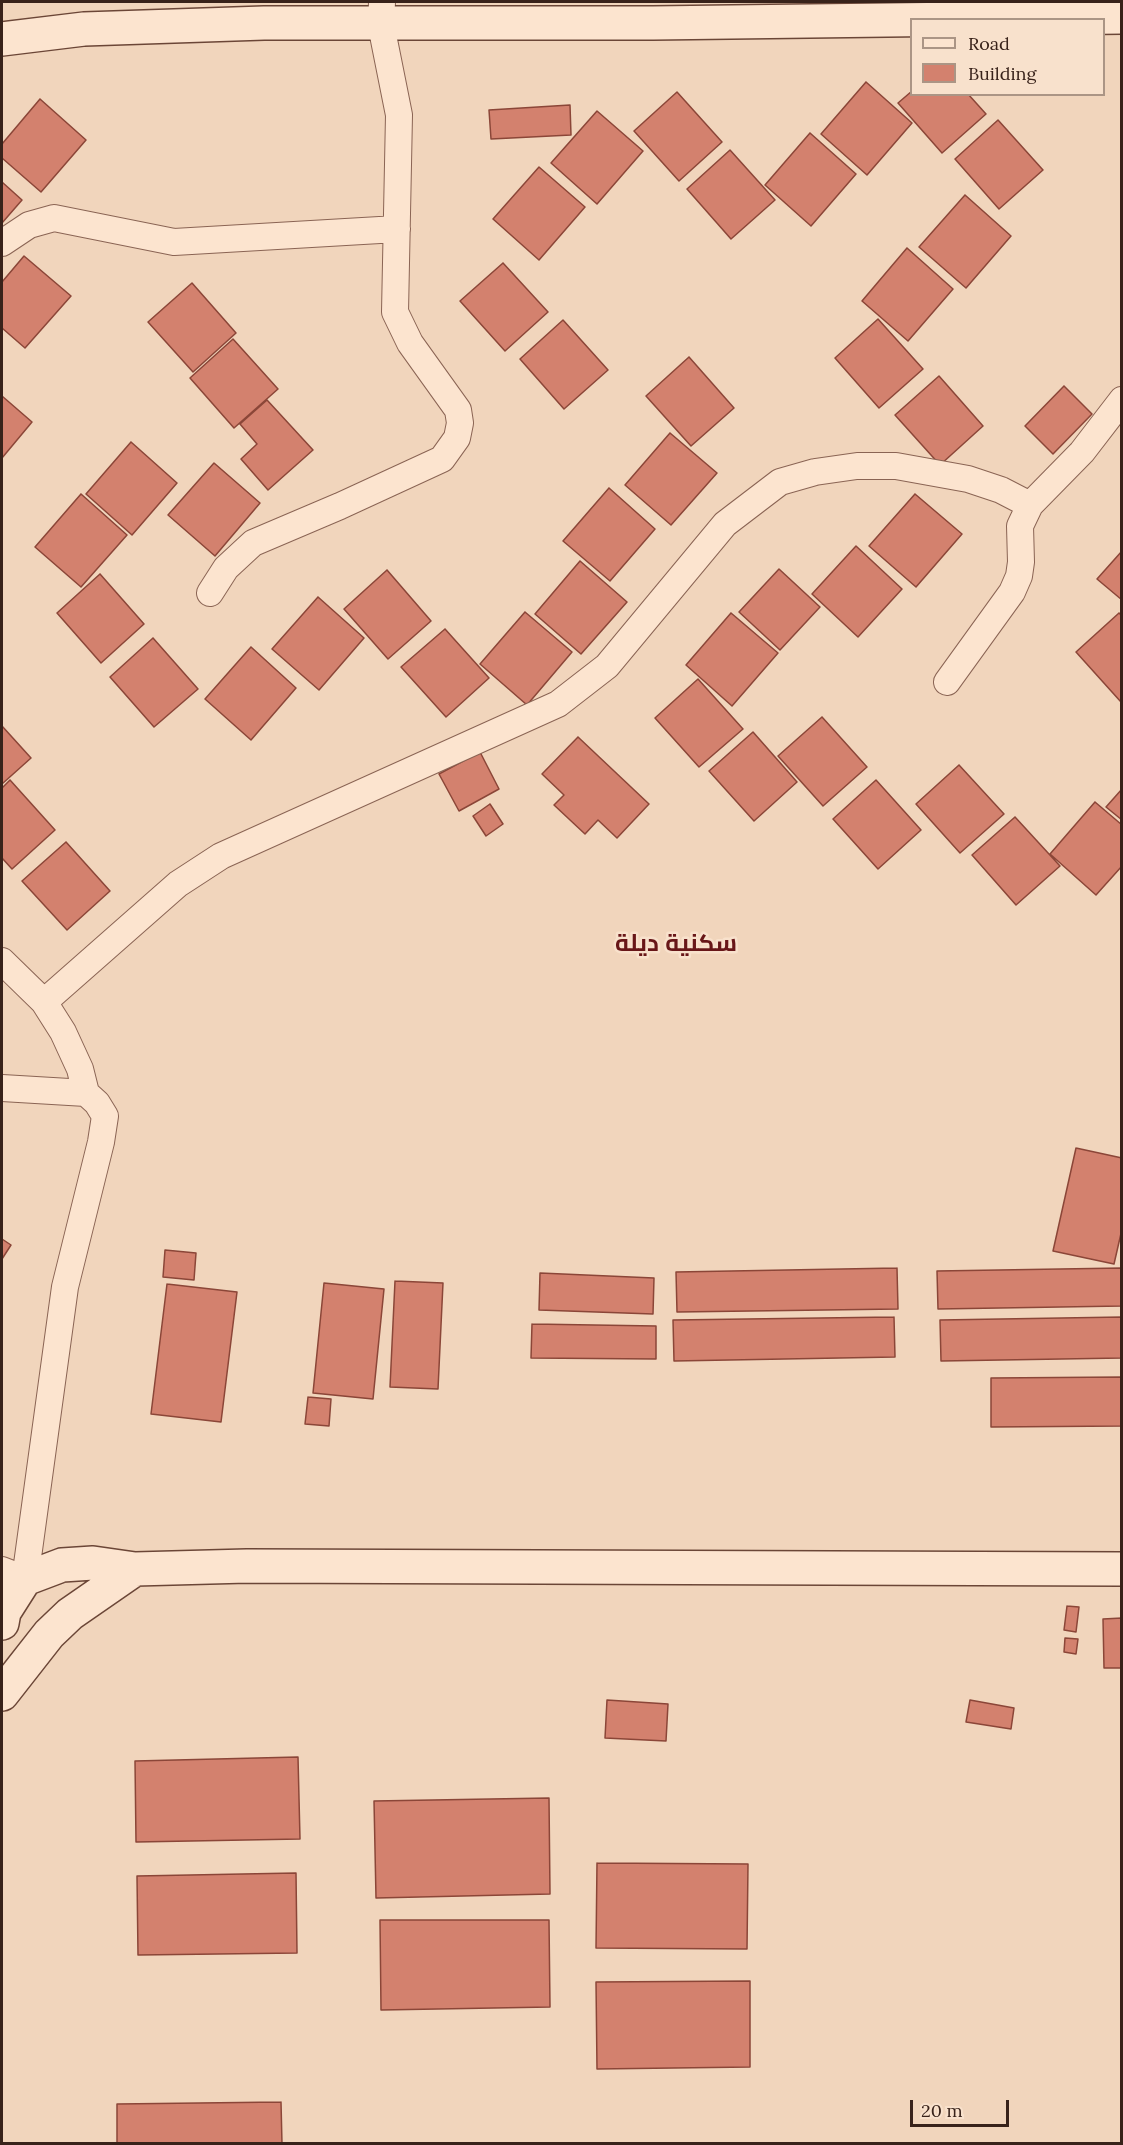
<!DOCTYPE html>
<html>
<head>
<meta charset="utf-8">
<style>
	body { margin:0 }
	#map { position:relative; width:1123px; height:2145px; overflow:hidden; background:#f1d5bc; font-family:Lora,serif }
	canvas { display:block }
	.frame { position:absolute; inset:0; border:3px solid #38221a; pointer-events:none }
	.legend { position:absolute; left:910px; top:18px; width:195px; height:78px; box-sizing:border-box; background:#f8e1cc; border:2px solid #ab9585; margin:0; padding:8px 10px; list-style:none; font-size:18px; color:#38221a }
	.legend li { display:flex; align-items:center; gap:12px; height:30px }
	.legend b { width:30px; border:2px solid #ab9585 }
	.scale { position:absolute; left:910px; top:2100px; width:99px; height:27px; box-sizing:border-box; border:3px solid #38221a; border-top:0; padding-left:8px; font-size:18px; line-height:21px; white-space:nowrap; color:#38221a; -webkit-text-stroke:4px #f8e1cc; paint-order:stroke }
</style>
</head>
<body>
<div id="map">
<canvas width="1123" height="2145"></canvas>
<div class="frame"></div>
<ul class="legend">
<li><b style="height:8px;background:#fce4cf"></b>Road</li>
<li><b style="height:16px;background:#d3816e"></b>Building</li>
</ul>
<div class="scale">20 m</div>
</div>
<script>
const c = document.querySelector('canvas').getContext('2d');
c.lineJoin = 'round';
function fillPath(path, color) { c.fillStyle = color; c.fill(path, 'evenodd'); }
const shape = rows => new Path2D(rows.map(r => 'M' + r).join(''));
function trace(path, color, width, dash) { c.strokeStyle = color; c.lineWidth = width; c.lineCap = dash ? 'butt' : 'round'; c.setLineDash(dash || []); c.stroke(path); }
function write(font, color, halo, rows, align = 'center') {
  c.font = font + ' Lora,Cairo,serif'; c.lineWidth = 5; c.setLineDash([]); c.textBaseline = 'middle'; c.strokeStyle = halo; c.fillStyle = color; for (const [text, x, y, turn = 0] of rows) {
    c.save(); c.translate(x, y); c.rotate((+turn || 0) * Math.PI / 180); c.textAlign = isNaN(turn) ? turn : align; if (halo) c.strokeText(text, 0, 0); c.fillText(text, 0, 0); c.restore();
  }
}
const building = shape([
	[866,82,912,123,867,175,821,134,866,82],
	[912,91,912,94,968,94,986,114,942,153,898,103,912,91],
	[677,92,722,142,679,181,634,131,677,92],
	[40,99,86,140,41,192,2,158,2,144,40,99],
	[570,105,571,135,491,139,489,110,570,105],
	[597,111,643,151,597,204,551,163,597,111],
	[998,120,1043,170,999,209,955,159,998,120],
	[810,133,856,174,811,226,765,185,810,133],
	[730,150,775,200,731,239,687,189,730,150],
	[539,167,585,207,539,260,493,219,539,167],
	[2,182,22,200,2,223,2,182],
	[965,195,1011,236,966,288,919,247,965,195],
	[907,248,953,289,908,341,862,301,907,248],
	[24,256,71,296,25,348,2,328,2,282,24,256],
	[503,263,548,312,505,351,460,301,503,263],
	[192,283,236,333,193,372,148,322,192,283],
	[878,319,923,369,879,408,835,358,878,319],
	[563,320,608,370,564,409,520,359,563,320],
	[233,339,278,389,234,428,190,378,233,339],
	[689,357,734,408,691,446,646,396,689,357],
	[939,376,983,426,940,465,895,415,939,376],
	[1064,386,1092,414,1053,454,1025,426,1064,386],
	[2,396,32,422,2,458,2,396],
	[267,400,313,450,268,490,241,459,257,444,240,424,267,400],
	[670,433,717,473,671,525,625,485,670,433],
	[131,442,177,483,132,535,86,494,131,442],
	[214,463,260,503,215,556,168,515,214,463],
	[609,488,655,529,610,581,563,541,609,488],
	[81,494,127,535,81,587,35,547,81,494],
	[915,494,962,534,916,587,869,546,915,494],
	[856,546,902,589,858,637,812,594,856,546],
	[1122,551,1122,600,1097,579,1122,551],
	[580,561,627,602,581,654,535,614,580,561],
	[779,569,820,607,780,650,739,612,779,569],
	[387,570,431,621,388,659,344,609,387,570],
	[100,574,144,624,101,663,57,613,100,574],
	[318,597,364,638,319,690,272,649,318,597],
	[525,612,572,652,527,705,480,664,525,612],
	[731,613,778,653,732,706,686,665,731,613],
	[1119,613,1122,616,1121,702,1076,652,1119,613],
	[445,629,489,678,446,717,401,667,445,629],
	[153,638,198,689,154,727,110,677,153,638],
	[251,647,296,688,251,740,205,699,251,647],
	[698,679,743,729,699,767,655,718,698,679],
	[822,717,867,767,823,806,778,756,822,717],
	[2,726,31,758,2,784,2,726],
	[753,732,797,782,754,821,709,771,753,732],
	[578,737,649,804,617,838,598,820,585,834,554,805,564,795,542,774,578,737],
	[480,752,499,789,459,811,439,774,480,752],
	[959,765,1004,814,960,853,916,804,959,765],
	[10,780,55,830,12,869,2,858,2,788,10,780],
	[876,780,921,830,878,869,833,819,876,780],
	[1122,789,1122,820,1106,807,1122,789],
	[1095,802,1122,825,1122,866,1096,895,1050,854,1095,802],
	[490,804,503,824,486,836,473,816,490,804],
	[1015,817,1060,866,1016,905,972,855,1015,817],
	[66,842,110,891,67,930,22,881,66,842],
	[1076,1148,1122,1158,1122,1229,1114,1264,1053,1251,1076,1148],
	[2,1239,11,1245,2,1259,2,1239],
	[165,1250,196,1253,194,1280,163,1277,165,1250],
	[897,1268,898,1309,677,1312,676,1272,897,1268],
	[1122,1268,1122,1306,938,1309,937,1271,1122,1268],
	[540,1273,654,1278,653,1314,539,1310,540,1273],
	[395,1281,443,1283,438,1389,390,1387,395,1281],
	[324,1283,384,1289,373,1399,313,1393,324,1283],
	[167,1284,237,1292,221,1422,151,1414,167,1284],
	[894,1317,895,1357,674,1361,673,1320,894,1317],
	[1122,1317,1122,1358,941,1361,940,1320,1122,1317],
	[532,1324,656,1326,656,1359,531,1358,532,1324],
	[1122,1377,1122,1426,991,1427,991,1378,1122,1377],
	[308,1397,331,1399,329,1426,305,1424,308,1397],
	[1067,1606,1079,1607,1076,1632,1064,1630,1067,1606],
	[1122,1618,1122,1668,1104,1668,1103,1619,1122,1618],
	[1065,1638,1078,1639,1076,1654,1064,1652,1065,1638],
	[607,1700,668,1704,666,1741,605,1738,607,1700],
	[970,1700,1014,1708,1011,1729,966,1722,970,1700],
	[298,1757,300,1839,136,1842,135,1761,298,1757],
	[549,1798,550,1894,376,1898,374,1801,549,1798],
	[597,1863,748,1864,747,1949,596,1948,597,1863],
	[296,1873,297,1953,138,1955,137,1876,296,1873],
	[380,1920,549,1920,550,2007,381,2010,380,1920],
	[750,1981,750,2067,597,2069,596,1982,750,1981],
	[281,2102,282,2144,117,2144,117,2104,281,2102]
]);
const street = shape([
	[2,243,29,225,54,218,174,242,397,229],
	[210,593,226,568,253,543,340,506,442,459,457,438,460,423,458,410,410,343,395,312,399,115,381,25,382,2],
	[947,682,1012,592,1019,576,1021,562,1020,526,1030,505,1082,452,1122,400],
	[2,961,44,1002,63,1032,80,1069,86,1093],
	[44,1002,178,884,221,856,558,704,607,666,725,524,780,482,815,472,857,466,896,466,968,479,1001,490,1030,505],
	[2,1088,86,1093,97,1103,105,1116,101,1142,65,1287,25,1579,2,1570]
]);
const secondary = shape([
	[2,39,84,29,264,23,653,23,1122,17],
	[2,1623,4,1612,25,1579,62,1565,93,1563,135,1569,247,1566,1122,1569],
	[2,1694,49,1634,70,1614,135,1569]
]);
const districtNames = [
	["سكنية ديلة",676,944]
];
fillPath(building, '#d3816e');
trace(building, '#8b4638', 1.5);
trace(street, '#8a6454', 28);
trace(secondary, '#6b4637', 36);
trace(street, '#fce4cf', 26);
trace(secondary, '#fce4cf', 33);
write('bold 24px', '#681618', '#f8e1cc', districtNames);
</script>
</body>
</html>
